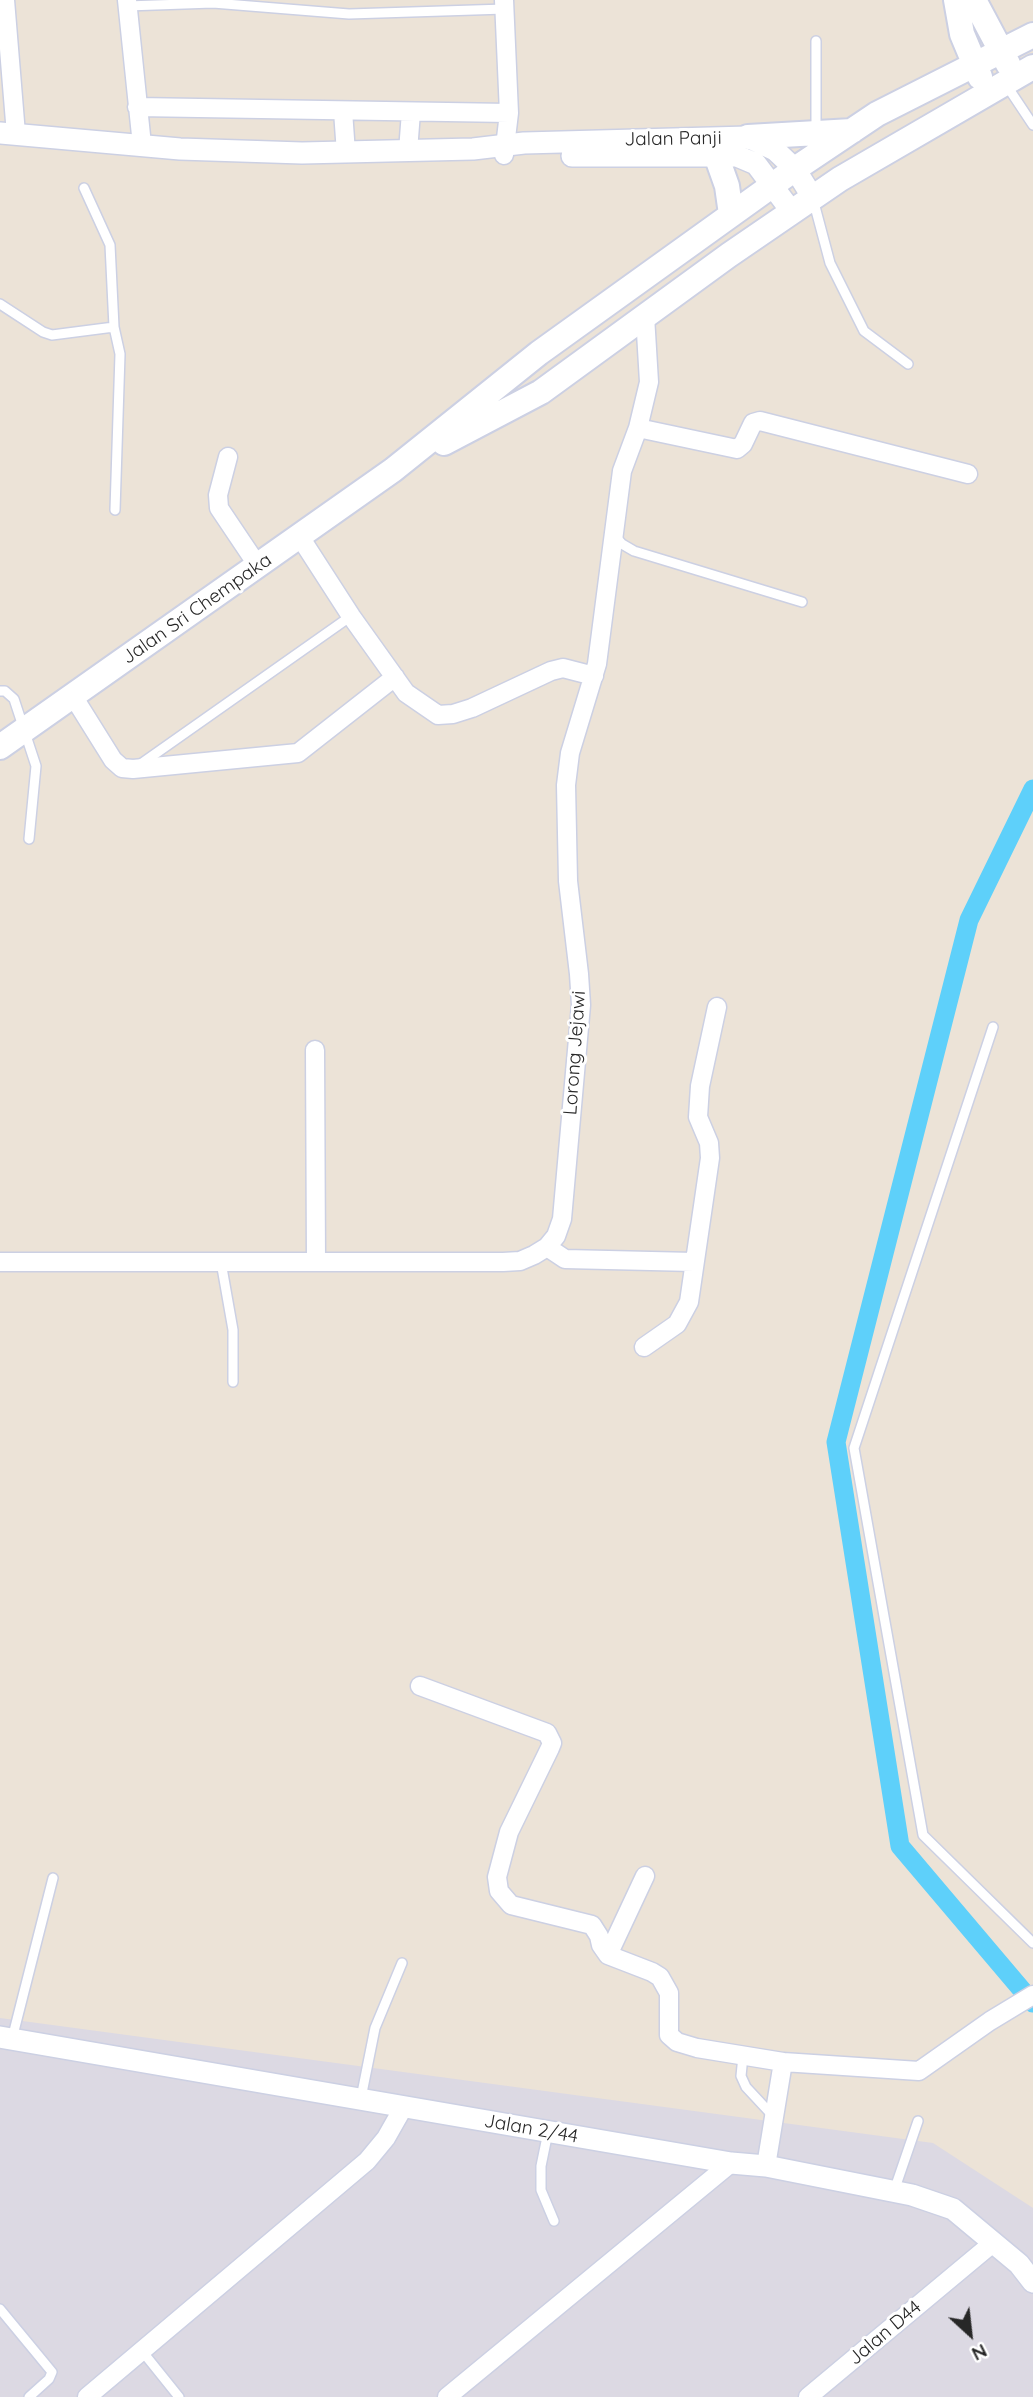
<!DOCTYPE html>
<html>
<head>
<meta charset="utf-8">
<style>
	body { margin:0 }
	#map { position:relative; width:1033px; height:2397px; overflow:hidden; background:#ece3d7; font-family:Quicksand,sans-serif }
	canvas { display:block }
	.north { position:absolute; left:935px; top:2299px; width:70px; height:70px; -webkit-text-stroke:5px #fff; paint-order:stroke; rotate:153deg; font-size:19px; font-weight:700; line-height:28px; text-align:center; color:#272727 }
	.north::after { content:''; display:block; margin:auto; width:24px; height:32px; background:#272727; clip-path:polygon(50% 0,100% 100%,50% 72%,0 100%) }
</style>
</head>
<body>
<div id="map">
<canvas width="1033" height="2397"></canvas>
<div class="north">N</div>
</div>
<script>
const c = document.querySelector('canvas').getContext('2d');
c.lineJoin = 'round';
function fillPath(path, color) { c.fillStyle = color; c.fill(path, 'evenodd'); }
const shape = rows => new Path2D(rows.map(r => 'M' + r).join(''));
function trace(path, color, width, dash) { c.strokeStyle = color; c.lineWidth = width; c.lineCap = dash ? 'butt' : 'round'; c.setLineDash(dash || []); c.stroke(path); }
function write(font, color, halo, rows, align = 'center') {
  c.font = font + ' Quicksand,sans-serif'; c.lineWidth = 6; c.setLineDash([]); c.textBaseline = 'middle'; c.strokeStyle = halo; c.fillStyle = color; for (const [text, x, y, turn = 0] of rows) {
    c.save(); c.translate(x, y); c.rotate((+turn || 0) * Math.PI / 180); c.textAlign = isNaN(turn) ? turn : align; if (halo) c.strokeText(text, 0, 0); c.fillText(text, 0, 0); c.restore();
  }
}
const industrial = shape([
	[0,2018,933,2143,1033,2208,1033,2397,0,2397]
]);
const canal = shape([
	[1033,789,969,920,836,1442,900,1846,1033,2003]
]);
const service = shape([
	[127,6,213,3,349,14,505,9],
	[1007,86,1033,125],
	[816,130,816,41],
	[84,188,110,245,114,327,120,354,115,510],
	[813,199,830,263,864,331,908,364],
	[0,304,43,332,52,335,114,327],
	[615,536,622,544,634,551,802,602],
	[0,691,5,691,14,699,36,766,29,839],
	[138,766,351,616],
	[993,1027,854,1448,923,1835,1033,1943],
	[221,1262,233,1330,233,1382],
	[12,2039,53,1878],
	[743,2056,741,2076,746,2087,773,2116],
	[361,2098,375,2028,402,1963],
	[548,2132,541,2166,541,2190,554,2221],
	[894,2191,918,2121],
	[0,2309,52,2372,49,2379,29,2397],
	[142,2351,179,2397]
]);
const minor = shape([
	[5,0,16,134],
	[127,0,142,145],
	[137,107,509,113],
	[343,111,346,153],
	[408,151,411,112],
	[504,155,509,113,504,0],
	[638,428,737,449,743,444,753,423,760,421,968,474],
	[228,457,218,495,219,508,258,566],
	[300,537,351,616,406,693,438,715,453,714,472,708,551,671,563,668,594,676],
	[73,696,113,760,122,768,133,769,298,753,395,677],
	[315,1050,316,1262],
	[547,1247,565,1259,694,1262],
	[0,1262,503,1262,520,1261,534,1255,547,1247,556,1236,562,1219,581,1005,579,974,568,881,566,785,570,753,597,664,622,471,638,428,649,382,645,316],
	[644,1347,677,1324,689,1302,710,1158,709,1143,698,1117,700,1086,717,1007],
	[420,1686,547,1733,552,1743,550,1748,509,1832,497,1877,499,1891,511,1905,592,1925,599,1936,601,1945,608,1955,652,1972,660,1977,669,1993,669,2035,677,2042,697,2048,783,2062,919,2071,990,2021,1033,1995],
	[608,1955,645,1876],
	[766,2166,783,2062],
	[87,2397,367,2161,386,2138,403,2108],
	[447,2397,731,2163],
	[808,2397,994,2242]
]);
const tertiary = shape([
	[0,133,180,149,302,153,473,149,524,143,748,137,775,150,795,169,813,198],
	[572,156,737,156,756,164,792,212],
	[0,2037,731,2163,766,2166,912,2195,953,2209,1019,2264,1033,2282]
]);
const secondary = shape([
	[956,0,962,34,980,77],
	[974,0,1008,64],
	[748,137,852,131],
	[716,155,727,186,731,214],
	[444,443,541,392,729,255,840,179,1033,67],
	[0,747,393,470,539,353,795,169,877,114,1033,35]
]);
const streetNames = [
	["Jalan Panji",673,139,-1],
	["Jalan Sri Chempaka",197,609,-35],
	["Lorong Jejawi",575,1053,-86],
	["Jalan 2/44",531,2129,10],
	["Jalan D44",885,2333,-40]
];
fillPath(industrial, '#dcd9e3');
trace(canal, '#5ed0fa', 19);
trace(service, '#ccd0e3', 12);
trace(minor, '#ccd0e3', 21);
trace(tertiary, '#ccd0e3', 24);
trace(secondary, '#ccd0e3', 28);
trace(service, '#fff', 9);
trace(minor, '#fff', 18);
trace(tertiary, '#fff', 21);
trace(secondary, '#fff', 24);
write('19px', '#272727', '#fff', streetNames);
</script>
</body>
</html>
